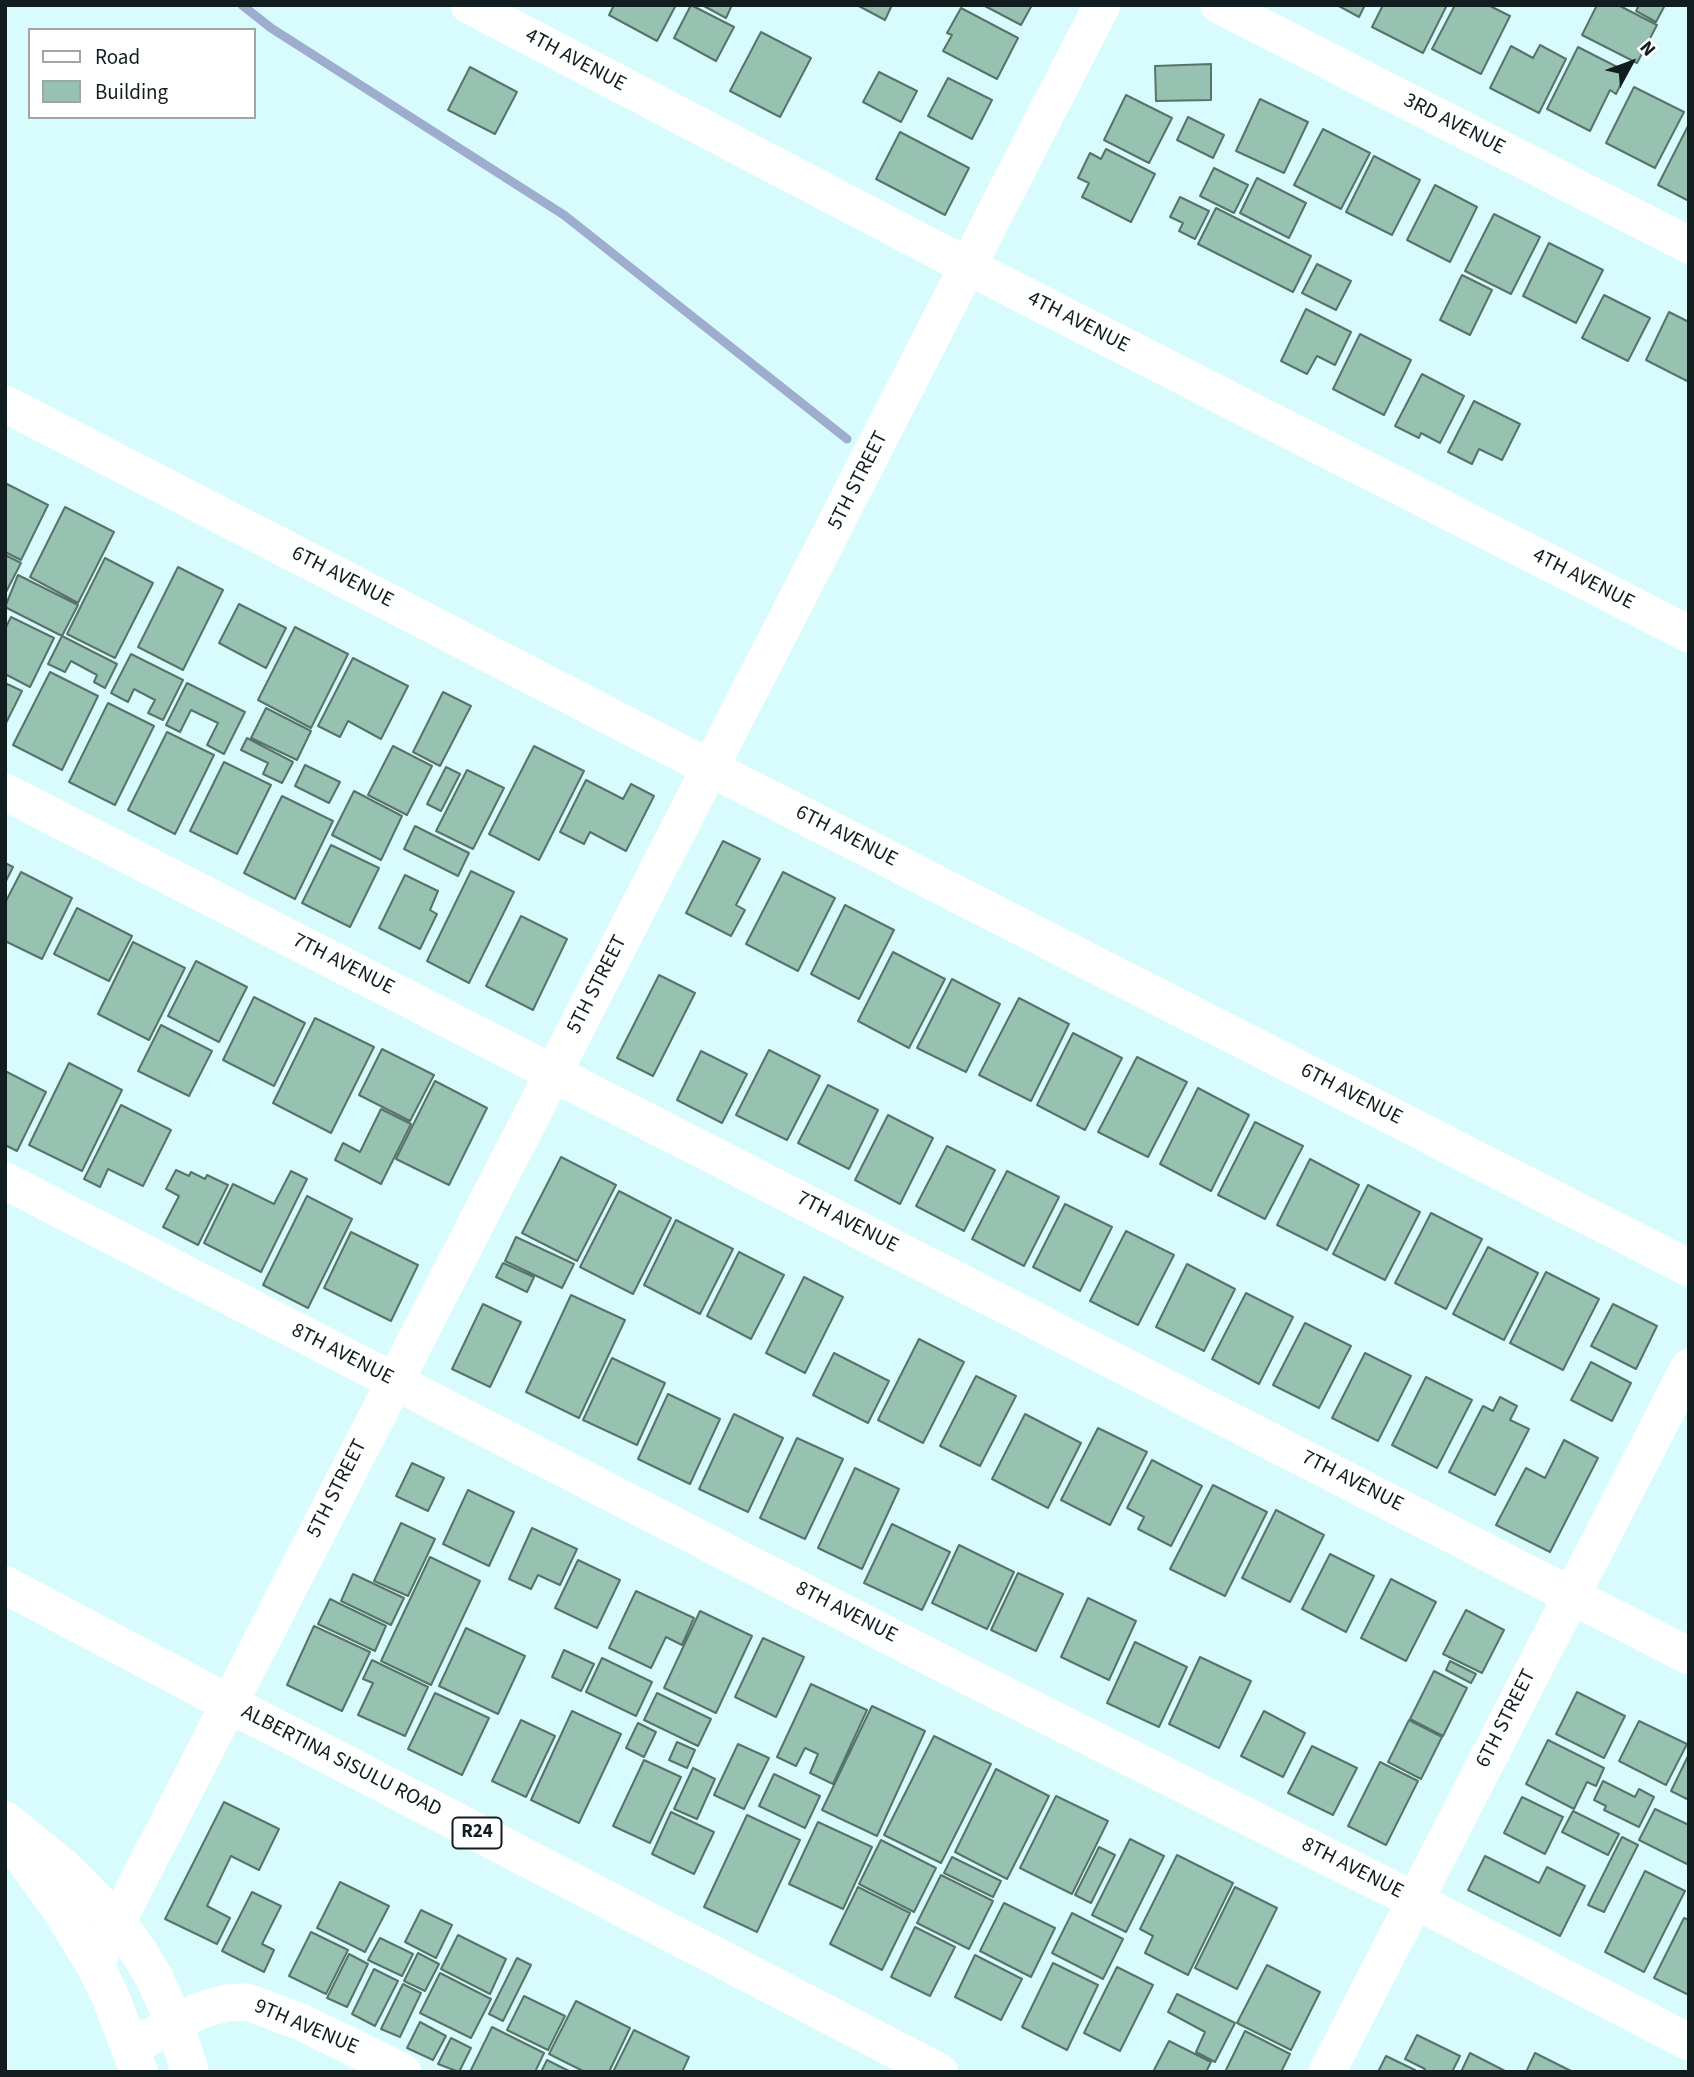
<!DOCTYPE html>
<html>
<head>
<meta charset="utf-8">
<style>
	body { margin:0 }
	#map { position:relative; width:1694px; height:2077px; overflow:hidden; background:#d8fbfd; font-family:"Source Sans 3",sans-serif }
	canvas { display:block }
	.frame { position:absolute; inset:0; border:7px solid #111d1f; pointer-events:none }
	.legend { position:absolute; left:28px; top:28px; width:228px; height:91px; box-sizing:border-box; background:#fff; border:2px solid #a0a5a5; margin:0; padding:9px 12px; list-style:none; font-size:21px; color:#111d1f }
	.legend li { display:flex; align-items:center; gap:14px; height:35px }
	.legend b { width:35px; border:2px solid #a0a5a5 }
	.north { position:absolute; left:1596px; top:28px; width:70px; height:70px; -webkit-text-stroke:5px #fff; paint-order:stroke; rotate:49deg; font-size:19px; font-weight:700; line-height:28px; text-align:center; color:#111d1f }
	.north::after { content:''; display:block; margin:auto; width:24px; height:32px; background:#111d1f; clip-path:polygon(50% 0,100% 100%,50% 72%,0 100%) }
</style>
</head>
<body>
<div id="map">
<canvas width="1694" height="2077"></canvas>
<div class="frame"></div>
<ul class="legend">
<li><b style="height:9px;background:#fff"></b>Road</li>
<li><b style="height:19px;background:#97c1b1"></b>Building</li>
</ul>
<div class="north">N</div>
</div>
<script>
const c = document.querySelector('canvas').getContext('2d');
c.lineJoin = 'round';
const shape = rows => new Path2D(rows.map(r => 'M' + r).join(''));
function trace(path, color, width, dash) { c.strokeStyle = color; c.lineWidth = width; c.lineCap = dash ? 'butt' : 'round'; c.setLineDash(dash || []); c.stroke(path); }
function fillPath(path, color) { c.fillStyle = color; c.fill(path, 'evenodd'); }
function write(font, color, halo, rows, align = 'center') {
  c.font = font + ' "Source Sans 3",sans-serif'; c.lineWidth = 6; c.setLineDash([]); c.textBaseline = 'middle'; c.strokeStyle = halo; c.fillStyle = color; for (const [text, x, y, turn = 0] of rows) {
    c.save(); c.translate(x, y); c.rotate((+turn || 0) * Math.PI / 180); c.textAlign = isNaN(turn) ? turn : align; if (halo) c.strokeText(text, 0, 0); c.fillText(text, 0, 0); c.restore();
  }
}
const stream = shape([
	[242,5,271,28,564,215,847,439]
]);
const building = shape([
	[614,5,676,5,657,41,609,15,614,5],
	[691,5,734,27,716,61,674,38,691,5],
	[702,5,732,5,726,18,702,5],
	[857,5,892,5,885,20,857,5],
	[983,5,1032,5,1021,25,983,5],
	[1337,5,1365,5,1359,17,1337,5],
	[1383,5,1447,5,1423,53,1372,27,1383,5],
	[1455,5,1488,5,1510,16,1481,74,1432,49,1455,5],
	[1597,5,1618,5,1657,25,1637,63,1582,35,1597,5],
	[1639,5,1665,5,1656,22,1636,11,1639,5],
	[961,8,1018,38,997,79,943,51,952,35,947,33,961,8],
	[761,32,811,58,780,117,730,91,761,32],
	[1540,45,1566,59,1539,113,1490,88,1511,46,1533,58,1540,45],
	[1578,47,1627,72,1616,94,1610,90,1590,131,1547,109,1578,47],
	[1211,64,1211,100,1156,101,1155,66,1211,64],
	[470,67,517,92,495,134,448,110,470,67],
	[879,72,917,91,901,122,863,102,879,72],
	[948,78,992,100,972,139,928,116,948,78],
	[1634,87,1684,112,1655,168,1606,143,1634,87],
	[1126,95,1172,118,1149,163,1104,140,1126,95],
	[1260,99,1308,122,1284,173,1236,151,1260,99],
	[1188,117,1224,135,1213,158,1177,140,1188,117],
	[1689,124,1689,201,1658,185,1689,124],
	[1323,129,1370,153,1341,209,1294,185,1323,129],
	[900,132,969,168,945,215,876,179,900,132],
	[1106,149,1155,174,1131,222,1082,197,1089,183,1078,178,1090,153,1101,159,1106,149],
	[1374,156,1420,180,1392,235,1346,212,1374,156],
	[1214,168,1248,185,1234,213,1200,196,1214,168],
	[1257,178,1306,203,1289,238,1240,213,1257,178],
	[1435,185,1477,207,1450,262,1407,240,1435,185],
	[1180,197,1209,211,1195,239,1179,231,1183,223,1170,217,1180,197],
	[1216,208,1311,256,1293,292,1198,244,1216,208],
	[1494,214,1540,237,1511,294,1465,271,1494,214],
	[1549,243,1603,270,1576,323,1523,296,1549,243],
	[1317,264,1351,281,1336,310,1302,293,1317,264],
	[1462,275,1492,290,1470,335,1440,320,1462,275],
	[1604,295,1650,318,1628,361,1582,338,1604,295],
	[1306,309,1351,332,1335,365,1317,356,1307,374,1281,361,1306,309],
	[1669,312,1689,322,1689,382,1646,360,1669,312],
	[1360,334,1411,360,1384,415,1333,389,1360,334],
	[1422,374,1464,396,1440,443,1421,433,1419,438,1395,426,1422,374],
	[1474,401,1520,424,1502,460,1479,449,1472,464,1448,452,1474,401],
	[5,483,48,505,21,560,5,552,5,483],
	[65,507,114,532,78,603,30,577,65,507],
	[5,555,21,563,5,594,5,555],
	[105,558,153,583,115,658,67,634,105,558],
	[178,567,223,590,183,670,138,647,178,567],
	[18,575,78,605,62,636,5,607,18,575],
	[239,604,286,628,266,668,219,643,239,604],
	[11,617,54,638,30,687,5,674,5,629,11,617],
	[295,627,348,654,311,728,258,700,295,627],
	[62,636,117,664,105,688,94,682,97,675,71,661,65,672,48,664,62,636],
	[131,654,183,680,163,720,148,713,155,700,134,689,128,702,111,693,131,654],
	[353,658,408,686,381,739,348,721,340,737,318,726,353,658],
	[50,672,98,696,62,770,13,745,50,672],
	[5,683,22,691,5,725,5,683],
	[187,683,245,712,224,754,207,745,218,723,191,710,180,732,166,725,187,683],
	[443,692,471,706,440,766,413,752,443,692],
	[108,703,154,726,115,805,69,782,108,703],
	[266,708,311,731,297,760,251,738,266,708],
	[167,732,214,755,175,834,128,810,167,732],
	[247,738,293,762,282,783,263,774,268,763,241,750,247,738],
	[393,746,432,766,407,815,368,795,393,746],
	[534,746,584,771,539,860,489,834,534,746],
	[224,762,271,785,237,854,190,831,224,762],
	[305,765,340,782,329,803,295,786,305,765],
	[446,767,460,774,441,811,427,804,446,767],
	[467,770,504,788,473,849,436,831,467,770],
	[586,780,623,799,631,784,654,796,626,851,590,832,584,844,560,832,586,780],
	[354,791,402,816,381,860,332,835,354,791],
	[282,796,333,821,295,899,244,873,282,796],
	[415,826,469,853,458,876,404,849,415,826],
	[723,841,760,859,736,905,745,910,731,936,686,913,723,841],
	[331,845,379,868,350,927,302,903,331,845],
	[5,863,13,867,5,883,5,863],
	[471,871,514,892,469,983,427,961,471,871],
	[21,872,72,898,42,959,5,941,5,903,21,872],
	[783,872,835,898,798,971,746,944,783,872],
	[405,875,438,891,430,910,437,914,420,949,379,928,405,875],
	[845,905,894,930,859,999,811,974,845,905],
	[77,908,132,936,109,981,54,954,77,908],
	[521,916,567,939,533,1010,486,986,521,916],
	[133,942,185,968,149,1040,98,1014,133,942],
	[893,952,945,979,909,1048,858,1021,893,952],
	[196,961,247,987,219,1042,168,1016,196,961],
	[659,975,695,993,653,1076,617,1058,659,975],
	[952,979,1000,1004,966,1072,917,1048,952,979],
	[254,997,305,1023,274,1086,223,1060,254,997],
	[1019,998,1069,1024,1031,1101,979,1075,1019,998],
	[315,1018,374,1047,331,1133,273,1103,315,1018],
	[161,1025,212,1051,189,1096,138,1071,161,1025],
	[1073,1033,1122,1058,1085,1130,1037,1105,1073,1033],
	[382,1049,434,1075,410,1121,359,1095,382,1049],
	[769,1050,820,1076,787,1140,736,1115,769,1050],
	[701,1051,747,1074,722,1123,677,1100,701,1051],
	[1137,1057,1187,1082,1148,1157,1098,1132,1137,1057],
	[69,1063,122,1090,82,1171,29,1145,69,1063],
	[5,1071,46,1092,17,1151,5,1145,5,1071],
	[435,1081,487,1108,449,1185,396,1159,435,1081],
	[828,1085,878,1110,849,1169,798,1143,828,1085],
	[1198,1088,1249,1115,1211,1191,1160,1164,1198,1088],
	[121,1105,171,1130,143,1186,108,1169,100,1187,84,1179,121,1105],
	[381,1109,411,1124,381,1184,335,1160,343,1143,360,1152,381,1109],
	[888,1115,933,1138,900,1204,855,1180,888,1115],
	[1255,1122,1303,1146,1265,1219,1218,1195,1255,1122],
	[947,1146,995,1170,964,1231,916,1206,947,1146],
	[561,1157,616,1185,577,1261,522,1233,561,1157],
	[1310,1159,1359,1185,1327,1250,1277,1225,1310,1159],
	[176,1170,189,1176,191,1172,205,1179,207,1175,228,1185,198,1245,163,1227,179,1196,166,1189,176,1170],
	[291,1171,307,1179,261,1272,204,1243,233,1184,274,1204,291,1171],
	[1007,1171,1059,1197,1024,1266,972,1239,1007,1171],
	[1368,1185,1420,1212,1385,1280,1333,1254,1368,1185],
	[619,1191,671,1218,633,1294,580,1267,619,1191],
	[307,1196,352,1219,308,1308,263,1285,307,1196],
	[1065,1204,1112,1227,1080,1291,1033,1267,1065,1204],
	[1431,1213,1482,1239,1446,1309,1395,1283,1431,1213],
	[676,1220,733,1249,700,1314,644,1285,676,1220],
	[1126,1231,1174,1255,1138,1325,1090,1301,1126,1231],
	[351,1232,418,1265,391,1321,324,1288,351,1232],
	[516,1237,574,1264,562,1288,505,1261,516,1237],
	[1488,1247,1538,1273,1504,1340,1453,1314,1488,1247],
	[739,1252,784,1275,751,1339,707,1316,739,1252],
	[503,1263,534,1277,527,1292,496,1277,503,1263],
	[1187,1264,1235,1289,1204,1351,1156,1327,1187,1264],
	[1546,1272,1599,1299,1563,1370,1510,1343,1546,1272],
	[804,1277,843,1297,805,1373,766,1353,804,1277],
	[1246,1293,1293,1317,1259,1384,1212,1359,1246,1293],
	[571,1295,625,1320,579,1418,526,1392,571,1295],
	[483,1304,521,1322,490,1387,452,1369,483,1304],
	[1613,1304,1657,1326,1636,1369,1591,1346,1613,1304],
	[1305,1323,1351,1346,1319,1408,1273,1385,1305,1323],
	[919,1339,964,1362,923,1443,878,1420,919,1339],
	[834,1353,889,1381,868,1423,813,1395,834,1353],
	[1365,1353,1411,1376,1378,1441,1332,1418,1365,1353],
	[612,1358,665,1383,637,1445,583,1420,612,1358],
	[1591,1362,1631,1383,1612,1421,1571,1400,1591,1362],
	[976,1376,1016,1396,980,1466,940,1446,976,1376],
	[1426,1377,1472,1400,1437,1468,1392,1445,1426,1377],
	[668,1394,720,1419,690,1484,638,1459,668,1394],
	[1500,1397,1517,1406,1510,1420,1529,1429,1495,1495,1449,1472,1483,1406,1493,1411,1500,1397],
	[734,1414,783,1438,748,1512,699,1489,734,1414],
	[1025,1414,1081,1443,1048,1508,992,1479,1025,1414],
	[1098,1428,1147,1452,1110,1525,1061,1500,1098,1428],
	[797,1438,843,1459,805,1539,760,1518,797,1438],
	[1564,1440,1598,1458,1550,1552,1496,1525,1526,1468,1545,1478,1564,1440],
	[1152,1460,1202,1486,1171,1546,1138,1529,1144,1517,1127,1508,1152,1460],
	[412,1463,444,1478,428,1511,396,1496,412,1463],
	[855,1468,899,1489,862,1569,818,1548,855,1468],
	[1213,1485,1267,1512,1225,1596,1170,1569,1213,1485],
	[468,1490,514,1512,489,1566,443,1544,468,1490],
	[1276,1510,1324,1535,1290,1602,1242,1578,1276,1510],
	[401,1523,435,1539,408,1596,374,1581,401,1523],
	[892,1524,950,1552,922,1610,864,1583,892,1524],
	[532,1528,577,1549,560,1585,538,1575,531,1589,509,1579,532,1528],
	[959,1545,1014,1572,987,1629,932,1603,959,1545],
	[1330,1554,1374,1576,1346,1632,1302,1609,1330,1554],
	[430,1557,480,1581,431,1685,381,1661,430,1557],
	[578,1560,620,1580,597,1628,555,1608,578,1560],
	[1018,1573,1063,1594,1036,1651,991,1630,1018,1573],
	[353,1574,404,1598,391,1625,341,1601,353,1574],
	[1391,1579,1436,1602,1406,1661,1361,1638,1391,1579],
	[636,1591,694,1618,682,1645,666,1637,651,1668,609,1648,636,1591],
	[1088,1598,1136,1621,1109,1680,1061,1657,1088,1598],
	[330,1599,386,1626,375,1651,318,1624,330,1599],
	[1466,1610,1504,1630,1482,1673,1443,1654,1466,1610],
	[700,1611,752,1636,716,1713,664,1688,700,1611],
	[314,1626,370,1652,342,1711,287,1685,314,1626],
	[466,1628,525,1656,498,1714,439,1686,466,1628],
	[763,1638,804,1657,776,1717,735,1697,763,1638],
	[1135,1642,1187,1667,1159,1727,1107,1703,1135,1642],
	[564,1650,594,1664,581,1691,552,1677,564,1650],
	[1200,1657,1251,1681,1219,1748,1169,1724,1200,1657],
	[602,1658,652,1682,636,1716,586,1692,602,1658],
	[372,1660,428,1687,405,1736,358,1715,373,1683,363,1679,372,1660],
	[1450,1661,1476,1674,1471,1683,1446,1670,1450,1661],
	[1434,1671,1467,1688,1443,1736,1410,1719,1434,1671],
	[811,1684,867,1710,833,1784,810,1773,818,1754,805,1748,796,1766,777,1757,811,1684],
	[1577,1692,1625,1716,1604,1758,1556,1734,1577,1692],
	[435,1693,489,1718,462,1775,408,1749,435,1693],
	[657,1693,711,1719,698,1746,644,1720,657,1693],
	[872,1706,925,1731,877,1836,822,1810,872,1706],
	[572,1711,621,1734,579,1823,531,1800,572,1711],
	[1264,1711,1305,1733,1283,1777,1241,1756,1264,1711],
	[521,1720,555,1736,526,1797,492,1781,521,1720],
	[1409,1720,1442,1737,1421,1779,1388,1762,1409,1720],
	[1639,1721,1687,1744,1666,1785,1619,1761,1639,1721],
	[638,1723,656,1732,644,1757,626,1748,638,1723],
	[934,1736,991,1764,941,1863,884,1835,934,1736],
	[1548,1740,1604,1768,1596,1786,1587,1782,1574,1809,1526,1784,1548,1740],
	[677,1742,695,1750,687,1768,669,1760,677,1742],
	[738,1744,769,1758,744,1809,714,1795,738,1744],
	[1312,1746,1357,1768,1333,1815,1288,1793,1312,1746],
	[1689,1754,1689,1800,1671,1791,1689,1754],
	[644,1760,681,1777,650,1843,613,1826,644,1760],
	[1380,1762,1418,1781,1386,1845,1348,1826,1380,1762],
	[693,1768,715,1779,697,1819,674,1809,693,1768],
	[996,1769,1049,1796,1007,1879,955,1852,996,1769],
	[774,1774,820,1796,805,1828,759,1806,774,1774],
	[1603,1781,1635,1797,1639,1789,1654,1797,1639,1827,1604,1810,1606,1806,1594,1800,1603,1781],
	[1056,1796,1108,1821,1072,1894,1020,1868,1056,1796],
	[1522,1797,1563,1817,1545,1854,1504,1833,1522,1797],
	[224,1802,279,1829,259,1870,231,1856,207,1906,230,1918,217,1944,165,1919,224,1802],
	[1655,1809,1689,1825,1689,1865,1639,1840,1655,1809],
	[1573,1811,1619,1834,1608,1855,1562,1832,1573,1811],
	[671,1812,714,1832,694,1874,652,1854,671,1812],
	[747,1815,800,1840,757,1932,704,1907,747,1815],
	[818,1822,872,1847,843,1909,789,1884,818,1822],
	[1622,1837,1638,1845,1604,1912,1588,1905,1622,1837],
	[1130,1839,1164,1856,1126,1932,1092,1915,1130,1839],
	[881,1840,936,1868,914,1912,859,1884,881,1840],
	[1099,1847,1115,1855,1091,1903,1075,1895,1099,1847],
	[1177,1855,1233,1883,1188,1975,1145,1953,1153,1936,1140,1929,1177,1855],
	[1485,1856,1539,1883,1547,1867,1585,1886,1560,1936,1468,1890,1485,1856],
	[952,1857,1001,1881,993,1897,944,1873,952,1857],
	[1645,1871,1685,1891,1644,1972,1605,1952,1645,1871],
	[941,1875,993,1901,969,1949,917,1923,941,1875],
	[340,1882,389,1906,365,1952,317,1928,340,1882],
	[858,1887,910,1913,882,1970,830,1944,858,1887],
	[1235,1887,1277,1908,1237,1989,1195,1968,1235,1887],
	[252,1892,281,1906,262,1944,274,1950,264,1972,222,1951,252,1892],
	[1004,1903,1055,1928,1031,1977,980,1951,1004,1903],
	[421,1910,452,1925,436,1958,405,1942,421,1910],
	[1072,1913,1123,1939,1103,1979,1052,1953,1072,1913],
	[1684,1918,1689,1920,1689,1995,1654,1978,1684,1918],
	[915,1927,955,1947,930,1996,891,1977,915,1927],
	[311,1932,348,1950,326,1994,289,1976,311,1932],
	[458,1935,506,1959,490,1994,441,1969,458,1935],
	[380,1938,413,1954,402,1976,368,1960,380,1938],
	[418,1953,439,1964,425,1991,404,1981,418,1953],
	[349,1954,368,1964,347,2007,327,1998,349,1954],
	[975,1955,1022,1979,1001,2020,955,1997,975,1955],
	[517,1958,531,1965,503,2021,489,2014,517,1958],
	[1053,1963,1098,1985,1067,2050,1022,2027,1053,1963],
	[1267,1965,1320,1992,1291,2050,1237,2023,1267,1965],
	[1117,1967,1153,1985,1120,2051,1084,2033,1117,1967],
	[374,1969,398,1981,375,2026,352,2014,374,1969],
	[440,1973,491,1999,471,2038,420,2013,440,1973],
	[403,1984,421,1993,400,2037,381,2029,403,1984],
	[1177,1994,1235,2023,1215,2062,1196,2052,1205,2032,1168,2012,1177,1994],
	[524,1996,565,2016,548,2050,507,2030,524,1996],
	[576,2001,630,2028,609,2072,585,2072,549,2054,576,2001],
	[420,2022,446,2036,433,2060,407,2048,420,2022],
	[492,2027,544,2053,535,2072,470,2072,492,2027],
	[634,2030,689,2057,682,2072,613,2072,634,2030],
	[1245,2031,1290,2054,1281,2072,1225,2072,1245,2031],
	[1417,2035,1460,2056,1452,2072,1423,2072,1425,2069,1405,2059,1417,2035],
	[451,2038,471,2048,459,2072,438,2064,451,2038],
	[1169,2041,1211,2062,1206,2072,1153,2072,1169,2041],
	[1470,2053,1507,2072,1461,2072,1470,2053],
	[1535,2053,1573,2072,1526,2072,1535,2053],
	[1386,2056,1415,2070,1414,2072,1378,2072,1386,2056],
	[547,2060,571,2072,541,2072,547,2060]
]);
const minor = shape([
	[469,5,969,267,1689,634],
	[1219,5,1689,245],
	[5,404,710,768,1689,1268],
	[5,792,1689,1656],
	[5,1181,965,1675,1414,1900,1689,2042],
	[95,1965,1102,5],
	[131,2047,201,2010,226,2003,247,2002,301,2022,403,2072],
	[1327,2072,1689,1367]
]);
const major = shape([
	[5,1585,228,1703,939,2072],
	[5,1820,65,1869,117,1922,137,1949,155,1979,174,2022,190,2072],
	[14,1845,60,1908,95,1965,111,1998,139,2072]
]);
const shields = [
	[477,1833,49]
];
const shieldNames = [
	["R24",477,1833]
];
const streetNames = [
	["4TH AVENUE",575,61,28],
	["3RD AVENUE",1454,125,27],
	["4TH AVENUE",1078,323,27],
	["5TH STREET",859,481,-63],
	["6TH AVENUE",342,578,27],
	["4TH AVENUE",1583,580,27],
	["6TH AVENUE",846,837,27],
	["7TH AVENUE",343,965,27],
	["5TH STREET",598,985,-63],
	["6TH AVENUE",1351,1095,27],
	["7TH AVENUE",847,1223,27],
	["8TH AVENUE",342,1355,27],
	["7TH AVENUE",1352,1482,27],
	["5TH STREET",338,1489,-63],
	["8TH AVENUE",846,1613,27],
	["6TH STREET",1507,1719,-63],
	["ALBERTINA SISULU ROAD",341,1762,27],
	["8TH AVENUE",1352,1869,27],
	["9TH AVENUE",306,2028,23]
];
trace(stream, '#9eaccd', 9);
fillPath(building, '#97c1b1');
trace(building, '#587369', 2);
trace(minor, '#fff', 37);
trace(major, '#fff', 38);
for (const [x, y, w] of shields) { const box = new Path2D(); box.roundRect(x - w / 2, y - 15.5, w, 31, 5); c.fillStyle = '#fff'; c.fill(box); trace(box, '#111d1f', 2); }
write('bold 19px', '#111d1f', null, shieldNames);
write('21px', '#111d1f', '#fff', streetNames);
</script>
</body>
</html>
